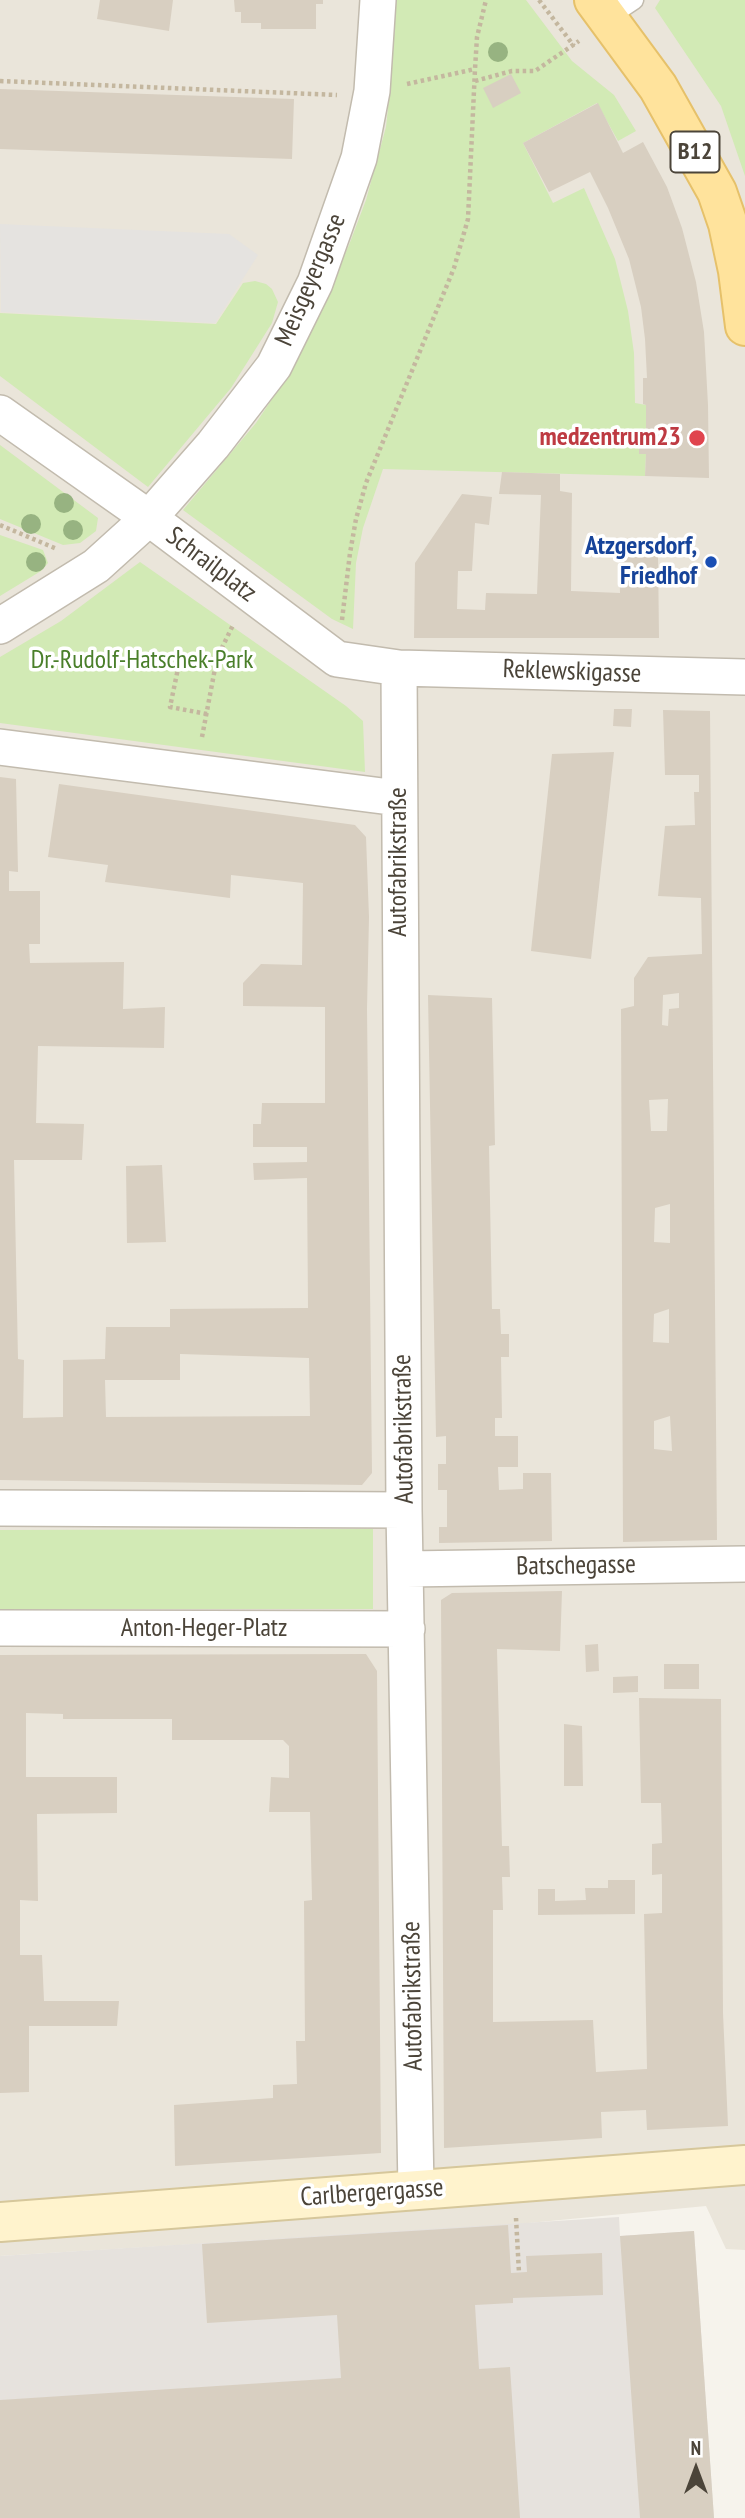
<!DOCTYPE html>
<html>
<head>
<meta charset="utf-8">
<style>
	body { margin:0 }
	#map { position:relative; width:745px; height:2518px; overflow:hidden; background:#f6f3ec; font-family:"PT Sans Narrow",sans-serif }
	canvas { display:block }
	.north { position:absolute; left:661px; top:2434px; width:70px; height:70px; -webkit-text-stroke:5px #fff; paint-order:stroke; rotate:0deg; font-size:19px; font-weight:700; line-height:28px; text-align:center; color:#4b4439 }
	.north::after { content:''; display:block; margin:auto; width:24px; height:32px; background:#4b4439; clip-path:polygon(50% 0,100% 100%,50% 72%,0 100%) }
</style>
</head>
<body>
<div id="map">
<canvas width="745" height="2518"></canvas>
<div class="north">N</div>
</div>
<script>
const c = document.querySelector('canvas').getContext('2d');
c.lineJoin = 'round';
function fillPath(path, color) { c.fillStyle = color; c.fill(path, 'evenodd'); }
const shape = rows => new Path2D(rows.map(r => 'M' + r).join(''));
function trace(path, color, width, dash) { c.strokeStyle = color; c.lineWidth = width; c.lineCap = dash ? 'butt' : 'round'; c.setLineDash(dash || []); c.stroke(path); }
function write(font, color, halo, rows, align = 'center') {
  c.font = font + ' "PT Sans Narrow",sans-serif'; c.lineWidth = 7; c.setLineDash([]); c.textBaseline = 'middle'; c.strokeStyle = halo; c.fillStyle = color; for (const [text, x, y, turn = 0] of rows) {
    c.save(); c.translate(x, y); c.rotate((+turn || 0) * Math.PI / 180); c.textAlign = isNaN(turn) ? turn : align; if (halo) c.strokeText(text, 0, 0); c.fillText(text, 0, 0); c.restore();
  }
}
const residential = shape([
	[0,0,745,0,745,2250,726,2249,706,2206,508,2225,0,2256]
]);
const industrial = shape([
	[619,2217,620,2236,694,2231,714,2518,0,2518,0,2256]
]);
const green = shape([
	[395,0,526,0,572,61,614,95,636,131,618,141,597,103,523,143,553,203,584,188,615,259,628,311,634,353,635,403,646,405,646,430,639,430,639,453,646,454,645,476,383,469,363,528,356,563,353,629,332,619,183,510,256,423,294,366,349,245,366,200,386,127,391,79],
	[660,0,745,0,745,176,721,106,655,8],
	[255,281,266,284,272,289,278,302,272,323,231,388,148,487,0,376,0,313,216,324,243,283],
	[0,445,98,518,96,531,80,543,63,545,0,519],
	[0,535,43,550,48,563,41,571,0,596],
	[140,562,346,706,363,721,365,772,0,723,0,657,61,621],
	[373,1529,373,1609,0,1609,0,1530]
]);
const parking = shape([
	[0,224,229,234,258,255,215,323,1,312]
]);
const building = shape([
	[100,0,173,0,169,31,97,19],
	[234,0,323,0,323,4,316,4,316,29,261,29,261,23,241,23,241,12,235,12],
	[511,74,521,93,493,108,483,88],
	[0,89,294,99,292,159,0,149],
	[598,103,623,153,643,142,667,187,682,228,696,282,704,332,708,405,709,478,645,476,646,454,639,454,639,430,646,430,646,405,643,404,643,378,647,378,645,339,641,307,629,259,608,208,590,172,549,192,523,143],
	[502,472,560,474,560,491,572,493,571,591,620,593,619,553,658,553,659,638,414,638,415,563,462,494,492,497,489,525,475,523,472,571,458,571,457,609,485,610,486,593,537,594,541,495,499,494],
	[614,709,632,709,631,727,613,726],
	[663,710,710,711,717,1540,623,1542,621,1009,634,1006,634,978,648,957,702,954,701,898,658,896,665,826,695,825,694,792,699,792,699,775,665,775],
	[679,993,679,1008,669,1009,668,1026,662,1025,663,995],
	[668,1099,667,1131,651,1131,649,1100],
	[670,1204,670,1243,654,1242,655,1208],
	[669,1309,669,1343,653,1342,654,1314],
	[670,1416,672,1451,654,1449,654,1421],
	[614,752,591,959,531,951,552,754],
	[0,777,16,779,18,872,9,871,9,891,40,891,40,944,29,944,30,963,124,962,123,1009,165,1007,164,1048,38,1046,36,1123,84,1124,82,1160,14,1160,18,1359,24,1360,23,1418,63,1417,63,1360,105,1359,106,1327,170,1327,170,1309,308,1308,307,1178,254,1180,253,1163,307,1162,307,1147,253,1147,253,1124,261,1124,262,1103,325,1103,325,1007,243,1006,243,983,261,964,302,965,303,883,231,875,230,898,105,882,108,865,48,857,59,784,355,825,366,837,369,917,367,1009,372,1473,362,1485,0,1480],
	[180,1354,309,1358,310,1416,106,1417,105,1380,180,1380],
	[428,995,492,998,495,1145,489,1146,492,1309,500,1309,501,1334,509,1334,509,1357,501,1357,502,1418,495,1418,495,1436,518,1436,518,1467,498,1467,499,1490,523,1489,523,1473,551,1473,552,1541,439,1543,439,1527,447,1527,447,1490,438,1490,438,1464,446,1464,446,1436,436,1437],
	[162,1165,166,1242,127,1243,126,1166],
	[562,1591,560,1651,497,1649,502,1846,509,1846,510,1877,502,1877,503,1910,493,1910,493,2022,593,2020,596,2072,647,2069,644,1914,662,1913,662,1874,652,1875,652,1844,662,1843,661,1803,641,1803,639,1698,721,1699,723,2013,728,2126,647,2130,646,2110,601,2112,602,2138,444,2148,441,1600,452,1593],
	[598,1644,599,1671,586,1672,585,1645],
	[366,1654,377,1671,381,2153,175,2166,174,2105,273,2098,273,2085,297,2084,296,2041,305,2041,304,1901,312,1900,310,1812,269,1812,271,1777,289,1778,289,1746,283,1740,172,1740,172,1719,63,1719,63,1714,26,1713,26,1777,117,1777,117,1813,37,1814,38,1901,20,1900,20,1955,42,1955,44,2001,119,2001,117,2026,29,2026,29,2092,0,2093,0,1655],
	[664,1664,699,1664,699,1689,664,1689],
	[638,1676,638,1692,613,1693,613,1677],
	[564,1724,582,1726,583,1786,564,1786],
	[608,1880,635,1880,635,1914,538,1915,538,1889,555,1889,555,1901,586,1900,585,1888,608,1888],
	[508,2225,511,2273,527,2272,526,2256,602,2253,603,2295,513,2298,513,2303,475,2305,479,2369,510,2367,520,2518,0,2518,0,2400,341,2378,337,2315,207,2323,202,2244],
	[694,2231,714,2518,640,2518,620,2236]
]);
const path = shape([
	[539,0,574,46],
	[0,81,337,95],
	[475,81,512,71,535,71,579,41],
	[407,84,475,69],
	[0,525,57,549],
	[342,620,350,553,356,519,366,483,454,268,468,219,475,69,477,37,486,0],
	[207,714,170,707,180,659,217,658],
	[202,737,217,658,233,625],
	[516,2218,519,2273]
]);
const lane = shape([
	[607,18,634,0]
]);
const street = shape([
	[0,413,149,518,337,659,399,668,745,677],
	[0,626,96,566,149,518,213,445,274,366,315,283,359,158,372,91,378,0],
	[399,668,404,1510,416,2190],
	[0,747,398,798],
	[0,1508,404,1510],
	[406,1569,745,1564],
	[0,1628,407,1629]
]);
const secondary = shape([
	[0,2222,745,2165]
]);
const primary = shape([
	[594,0,658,87,717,192,728,224,738,271,745,326]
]);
const trees = [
	[498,52],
	[64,503],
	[31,524],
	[73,530],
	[36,562]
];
const markers = [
	[697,438,9,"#e0444e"],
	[711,562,7,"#1a4fb4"]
];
const shields = [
	[695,152,49]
];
const shieldNames = [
	["B12",695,152]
];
const streetNames = [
	["Meisgeyergasse",311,280,-67],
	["Schrailplatz",211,565,37],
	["Reklewskigasse",572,672,2],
	["Autofabrikstraße",399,862,-90],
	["Autofabrikstraße",404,1429,-91],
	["Batschegasse",576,1566,-1],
	["Anton-Heger-Platz",204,1629],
	["Autofabrikstraße",413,1996,-91],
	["Carlbergergasse",372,2193,-4]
];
const healthNames = [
	["medzentrum23",681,438]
];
const transitNames = [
	["Atzgersdorf,",697,547],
	["Friedhof",697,577]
];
const parkNames = [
	["Dr.-Rudolf-Hatschek-Park",142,661]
];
fillPath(residential, '#eae5da');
fillPath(industrial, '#e6e2dd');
fillPath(green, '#d2eab5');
fillPath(parking, '#e5e3e0');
fillPath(building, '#d8cfc1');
trace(lane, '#c2bbae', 21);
trace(street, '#c2bbae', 38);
trace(secondary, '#d6c79b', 42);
trace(primary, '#e6c16a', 42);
trace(path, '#c4b79f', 4.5, [3.5, 3.5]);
trace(lane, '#fff', 18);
trace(street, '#fff', 35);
trace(secondary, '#fff3cd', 38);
trace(primary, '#ffe39c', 38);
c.fillStyle = '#97b381';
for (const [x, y] of trees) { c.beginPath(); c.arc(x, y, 10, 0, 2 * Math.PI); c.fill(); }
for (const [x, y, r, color] of markers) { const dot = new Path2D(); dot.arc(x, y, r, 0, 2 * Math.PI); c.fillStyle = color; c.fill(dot); trace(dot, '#fff', 2.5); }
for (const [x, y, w] of shields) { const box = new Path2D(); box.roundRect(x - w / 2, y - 20.5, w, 41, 5); c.fillStyle = '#fff'; c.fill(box); trace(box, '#4b4439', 2); }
write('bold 24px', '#4b4439', null, shieldNames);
write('26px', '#4b4439', '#fff', streetNames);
write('bold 26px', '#be3a42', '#fff', healthNames, 'right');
write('bold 26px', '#164399', '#fff', transitNames, 'right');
write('26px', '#4a7f2a', '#fff', parkNames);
</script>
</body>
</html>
